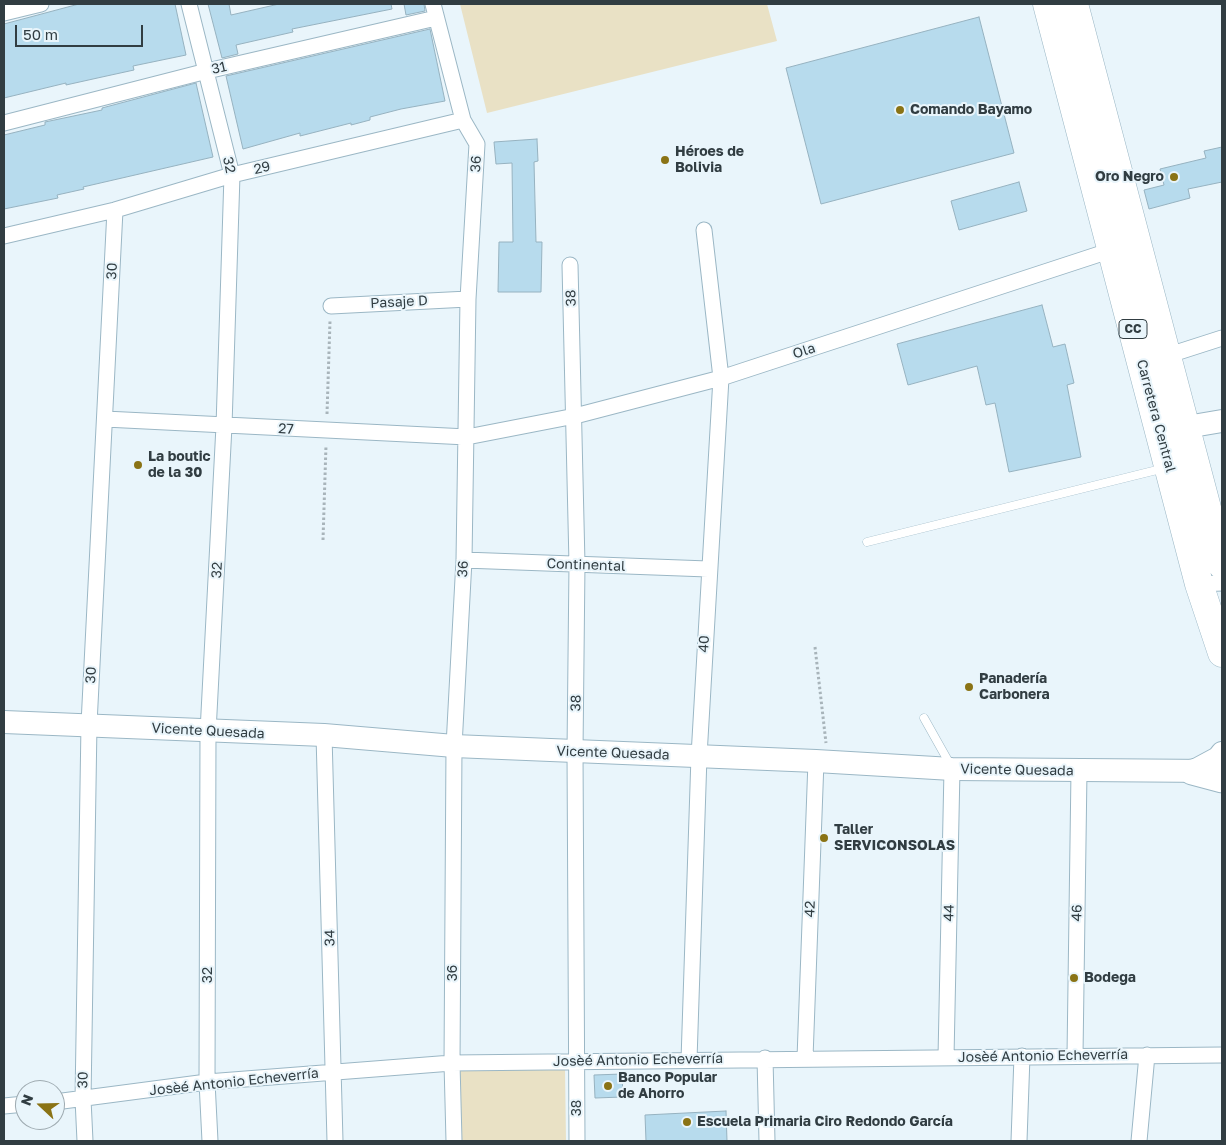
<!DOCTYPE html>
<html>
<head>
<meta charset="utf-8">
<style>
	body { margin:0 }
	#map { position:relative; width:1226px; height:1145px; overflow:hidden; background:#e9f5fb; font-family:"Golos Text",sans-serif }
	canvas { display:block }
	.frame { position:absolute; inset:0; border:5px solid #313d42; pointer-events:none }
	.north { position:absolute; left:15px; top:1080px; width:50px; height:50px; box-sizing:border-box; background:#e9f5fb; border:1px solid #9fabb1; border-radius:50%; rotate:291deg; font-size:14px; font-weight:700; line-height:20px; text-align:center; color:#313d42 }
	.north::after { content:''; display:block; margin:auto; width:18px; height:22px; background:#8a7315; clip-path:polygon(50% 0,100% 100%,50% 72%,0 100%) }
	.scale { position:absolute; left:15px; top:25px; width:128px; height:22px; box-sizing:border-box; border:2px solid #313d42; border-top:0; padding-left:6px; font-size:15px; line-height:18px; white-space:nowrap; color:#313d42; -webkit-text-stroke:4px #e9f5fb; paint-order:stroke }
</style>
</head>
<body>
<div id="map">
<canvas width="1226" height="1145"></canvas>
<div class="frame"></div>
<div class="north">N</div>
<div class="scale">50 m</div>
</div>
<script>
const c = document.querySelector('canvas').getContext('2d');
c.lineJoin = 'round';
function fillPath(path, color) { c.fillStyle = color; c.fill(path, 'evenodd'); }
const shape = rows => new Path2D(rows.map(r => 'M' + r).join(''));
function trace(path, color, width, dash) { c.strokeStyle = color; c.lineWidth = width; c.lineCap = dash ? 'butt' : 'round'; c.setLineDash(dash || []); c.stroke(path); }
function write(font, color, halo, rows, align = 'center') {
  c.font = font + ' "Golos Text",sans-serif'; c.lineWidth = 4; c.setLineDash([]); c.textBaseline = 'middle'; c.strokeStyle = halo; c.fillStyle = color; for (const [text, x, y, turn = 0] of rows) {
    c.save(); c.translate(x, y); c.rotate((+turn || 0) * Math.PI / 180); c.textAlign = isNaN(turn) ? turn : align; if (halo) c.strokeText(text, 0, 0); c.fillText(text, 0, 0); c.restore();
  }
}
const green = shape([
	[460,4,767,4,777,41,487,113],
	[565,1068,566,1141,461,1141,460,1070]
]);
const building = shape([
	[79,4,175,4,186,55,133,66,134,70,102,77,66,85,66,83,4,98,4,24,79,4],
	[208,4,229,4,231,15,279,4,391,4,392,9,292,29,293,32,236,45,238,54,222,58,208,4],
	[404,4,424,4,425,11,406,15,404,4],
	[979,17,1014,153,821,204,786,68,979,17],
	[430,29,445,101,401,109,370,117,370,120,351,125,351,123,300,136,300,133,243,149,226,76,430,29],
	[196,83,213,157,83,187,84,189,57,195,58,198,4,209,4,135,45,125,45,122,102,110,102,108,196,83],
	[537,139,538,161,534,162,536,242,542,242,541,292,498,292,499,242,513,242,512,163,496,164,494,142,537,139],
	[1222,147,1222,182,1188,189,1190,198,1149,209,1144,190,1164,185,1160,169,1206,158,1204,151,1222,147],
	[1019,182,1027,211,959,230,951,201,1019,182],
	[1042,305,1053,347,1065,344,1074,383,1067,385,1081,457,1009,472,995,403,986,405,977,366,908,385,897,344,1042,305],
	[622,1074,623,1097,595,1098,594,1075,622,1074],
	[726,1111,727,1141,646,1141,645,1115,726,1111]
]);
const path = shape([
	[327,414,330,321],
	[323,540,326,445],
	[815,647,826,743]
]);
const lane = shape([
	[867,542,1165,468],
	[924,718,951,766]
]);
const street = shape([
	[189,4,232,175,224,426,208,732,207,1082,210,1141],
	[433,4,463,120,477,144,468,299,464,560,454,746,452,1063,454,1141],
	[4,13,41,4],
	[4,123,207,71,436,18],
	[4,236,115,210,232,175,463,120],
	[570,265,577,564,575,751,577,1141],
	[331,306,468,299],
	[1166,356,1222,338],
	[105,419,467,437,575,416,721,378,1118,248],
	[464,560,708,569],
	[1199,584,1222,583],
	[324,735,335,1141],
	[1075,1055,1079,771],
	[946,1057,952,769],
	[765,1058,767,1141],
	[805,1058,816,761],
	[689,1060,699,756,721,378,704,230],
	[55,1102,207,1082,452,1063,1222,1055],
	[4,1106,25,1104],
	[85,1141,83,1099,89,724,115,210],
	[1019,1141,1022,1056],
	[1139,1141,1147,1055]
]);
const secondary = shape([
	[1169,430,1222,421],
	[4,722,324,735,454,746,816,761,952,769,1211,771],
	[1192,772,1218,758,1222,753]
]);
const primary = shape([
	[1192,772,1222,780]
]);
const highway = shape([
	[1047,4,1199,584,1222,653],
	[1074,4,1222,565]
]);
const markers = [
	[900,110,5,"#8a7315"],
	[665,160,5,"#8a7315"],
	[1174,177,5,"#8a7315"],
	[138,465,5,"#8a7315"],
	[969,687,5,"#8a7315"],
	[824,838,5,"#8a7315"],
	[1074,978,5,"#8a7315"],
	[608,1086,5,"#8a7315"],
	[687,1122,5,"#8a7315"]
];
const shields = [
	[1133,329,28]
];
const shieldNames = [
	["CC",1133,329]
];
const streetNames = [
	["31",219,68,-13],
	["36",476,164,-87],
	["32",229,165,79],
	["29",262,168,-13],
	["30",112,271,-87],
	["38",571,298,-92],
	["Pasaje D",399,302,-3],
	["Ola",804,351,-18],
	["Carretera Central",1156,416,75],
	["27",286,429,3],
	["Continental",586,565,2],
	["36",463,569,-87],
	["32",217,570,-87],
	["40",704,644,-87],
	["30",91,675,-87],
	["38",576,703,-89],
	["Vicente Quesada",208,731,3],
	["Vicente Quesada",613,753,2],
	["Vicente Quesada",1017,770,1],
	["42",810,909,-88],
	["44",949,913,-89],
	["46",1077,913,-89],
	["34",330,938,-91],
	["36",453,973,-90],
	["32",208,975,-90],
	["Josèé Antonio Echeverría",1043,1056,-1],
	["Josèé Antonio Echeverría",638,1060,-1],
	["30",83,1080,-89],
	["Josèé Antonio Echeverría",234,1082,-6],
	["38",577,1108,-90]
];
const poiNames = [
	["Comando Bayamo",910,110],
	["Héroes de",675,152],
	["Bolivia",675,168],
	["Oro Negro",1164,177,"right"],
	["La boutic",148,457],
	["de la 30",148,473],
	["Panadería",979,679],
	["Carbonera",979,695],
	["Taller",834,830],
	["SERVICONSOLAS",834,846],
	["Bodega",1084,978],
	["Banco Popular",618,1078],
	["de Ahorro",618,1094],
	["Escuela Primaria Ciro Redondo García",697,1122]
];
fillPath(green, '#e9e1c5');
fillPath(building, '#b7dbed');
trace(building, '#96b2c0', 1);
trace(lane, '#9bb7c5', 9);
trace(street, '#9bb7c5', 17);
trace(secondary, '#9bb7c5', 24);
trace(primary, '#9bb7c5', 27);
trace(highway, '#9bb7c5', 29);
trace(path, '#a8b4ba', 3, [2.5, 2.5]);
trace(lane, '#fff', 8);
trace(street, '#fff', 15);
trace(secondary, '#fff', 22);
trace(primary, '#fff', 25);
trace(highway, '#fff', 28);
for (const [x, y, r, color] of markers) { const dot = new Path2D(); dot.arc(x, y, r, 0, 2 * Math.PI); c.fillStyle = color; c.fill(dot); trace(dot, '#e9f5fb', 2); }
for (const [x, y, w] of shields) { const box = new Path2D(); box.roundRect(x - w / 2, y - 9.5, w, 19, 4); c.fillStyle = '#e9f5fb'; c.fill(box); trace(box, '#313d42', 1); }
write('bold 12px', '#313d42', null, shieldNames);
write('14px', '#313d42', '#e9f5fb', streetNames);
write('bold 14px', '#313d42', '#e9f5fb', poiNames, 'left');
</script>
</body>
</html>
